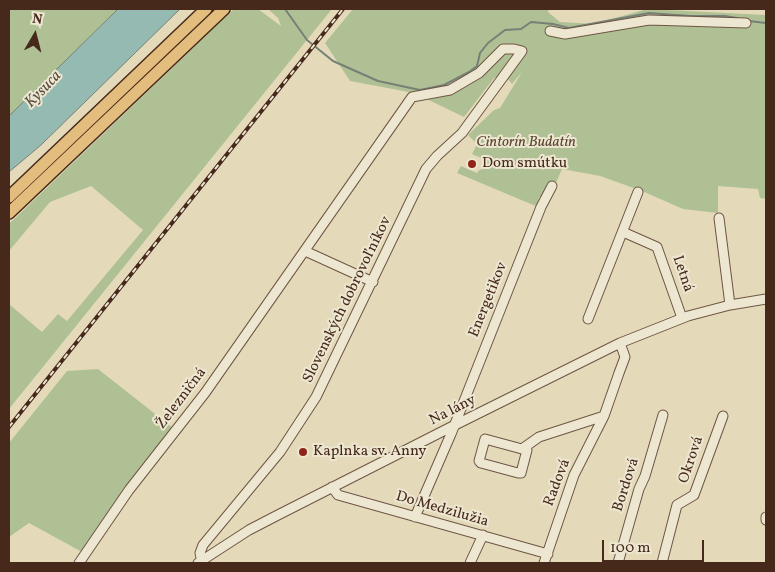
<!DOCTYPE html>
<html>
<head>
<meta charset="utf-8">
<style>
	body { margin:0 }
	#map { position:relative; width:775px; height:572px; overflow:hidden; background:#e4daba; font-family:Vollkorn,serif }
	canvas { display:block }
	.frame { position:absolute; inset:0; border:10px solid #47291b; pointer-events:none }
	.north { position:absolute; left:10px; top:10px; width:50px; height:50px; -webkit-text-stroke:4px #ede7d2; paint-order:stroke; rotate:8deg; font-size:14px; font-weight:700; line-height:20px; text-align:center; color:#47291b }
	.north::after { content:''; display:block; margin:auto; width:18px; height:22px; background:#47291b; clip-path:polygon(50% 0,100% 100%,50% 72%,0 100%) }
	.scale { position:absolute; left:602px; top:540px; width:102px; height:22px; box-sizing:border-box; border:2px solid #47291b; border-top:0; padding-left:6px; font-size:15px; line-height:18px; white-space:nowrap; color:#47291b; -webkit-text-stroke:4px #ede7d2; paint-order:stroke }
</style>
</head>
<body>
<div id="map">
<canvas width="775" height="572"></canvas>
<div class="frame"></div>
<div class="north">N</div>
<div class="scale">100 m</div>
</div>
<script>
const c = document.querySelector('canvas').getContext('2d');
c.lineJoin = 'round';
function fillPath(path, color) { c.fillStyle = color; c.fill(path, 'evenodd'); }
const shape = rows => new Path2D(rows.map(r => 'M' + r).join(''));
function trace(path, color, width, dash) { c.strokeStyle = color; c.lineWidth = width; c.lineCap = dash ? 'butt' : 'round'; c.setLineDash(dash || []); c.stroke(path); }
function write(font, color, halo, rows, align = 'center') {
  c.font = font + ' Vollkorn,serif'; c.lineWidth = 4; c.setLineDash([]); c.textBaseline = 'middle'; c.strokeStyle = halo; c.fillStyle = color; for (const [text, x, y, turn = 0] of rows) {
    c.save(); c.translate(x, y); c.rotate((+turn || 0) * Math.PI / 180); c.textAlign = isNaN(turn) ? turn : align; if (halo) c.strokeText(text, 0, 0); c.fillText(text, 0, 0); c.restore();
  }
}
const green = shape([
	[9,9,118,9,9,116],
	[234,9,258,9,281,26,278,18,268,9,332,9,9,409,9,304,42,332,58,314,67,321,143,230,91,186,50,202,9,251,9,224],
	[353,9,549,9,548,12,560,22,594,24,647,9,766,15,766,199,760,198,758,189,718,186,718,213,683,209,642,191,600,176,562,169,555,185,548,182,547,184,542,197,539,197,538,207,457,173,461,166,477,173,478,171,482,169,482,167,484,166,486,160,472,154,477,144,468,135,494,110,500,108,522,72,512,84,504,74,494,78,464,117,414,93,350,81,325,43],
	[98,369,173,428,82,552,29,523,9,537,9,443,67,371]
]);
const water = shape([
	[118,9,180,9,41,145,9,172,9,116,118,9]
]);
const stream = shape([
	[285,9,307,40,333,61,378,81,420,90,444,85,469,72,477,66,480,53,488,43,505,30,521,29,531,22,553,24,569,28,649,13,690,16,725,16,737,18],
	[749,21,766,23]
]);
const minor = shape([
	[550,31,565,34,649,20,746,23],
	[719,218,730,305],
	[623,232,657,247,682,318],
	[305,251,373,282],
	[588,319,638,192],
	[522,449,527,450,521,473,518,473,481,463,479,461,485,439,522,449,539,437,604,416],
	[332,487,338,495,548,554],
	[415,517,451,434,541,207,552,186],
	[766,520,766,517],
	[79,563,129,490,205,393,412,97,450,90,479,73,503,49,514,49,522,51,462,133,437,156,426,169,316,397,280,452,203,545,200,553,202,563],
	[198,563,249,530,276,516,455,425,620,343,688,316,730,305,766,299],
	[470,563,483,535],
	[544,563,574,475,604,416,619,373,625,357,620,343],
	[618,563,639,489,645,476,663,415],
	[662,563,677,505,694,495,723,416]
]);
const major = shape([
	[9,197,206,9],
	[9,213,224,9]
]);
const rail = shape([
	[9,427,343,9]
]);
const markers = [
	[472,164,5,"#8f2418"],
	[303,452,5,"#8f2418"]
];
const parkNames = [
	["Cintorín Budatín",526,143]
];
const poiNames = [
	["Dom smútku",482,164],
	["Kaplnka sv. Anny",313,452]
];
const streetNames = [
	["Letná",682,274,71],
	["Slovenských dobrovoľníkov",348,300,-64],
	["Energetikov",489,300,-68],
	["Železničná",182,399,-53],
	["Na lány",453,411,-27],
	["Okrová",692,460,-71],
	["Radová",558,483,-69],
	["Bordová",627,485,-72],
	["Do Medzilužia",442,510,16]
];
const waterNames = [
	["Kysuca",44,90,-46]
];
fillPath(green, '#afc194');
fillPath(water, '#95bab2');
trace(water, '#768076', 1);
trace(stream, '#768076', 2);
trace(minor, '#6e5543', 11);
trace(major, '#47291b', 14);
trace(minor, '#ede7d2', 9);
trace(major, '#e2bd7d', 11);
trace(rail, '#47291b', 4);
trace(rail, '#ede7d2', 2, [5.5]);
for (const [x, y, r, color] of markers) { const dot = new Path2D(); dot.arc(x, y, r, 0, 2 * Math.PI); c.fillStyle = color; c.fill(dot); trace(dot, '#ede7d2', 2); }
write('italic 15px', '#5c4733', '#ede7d2', parkNames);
write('15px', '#47291b', '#ede7d2', poiNames, 'left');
write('15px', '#47291b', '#ede7d2', streetNames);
write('italic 16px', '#5a4d41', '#ede7d2', waterNames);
</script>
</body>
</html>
